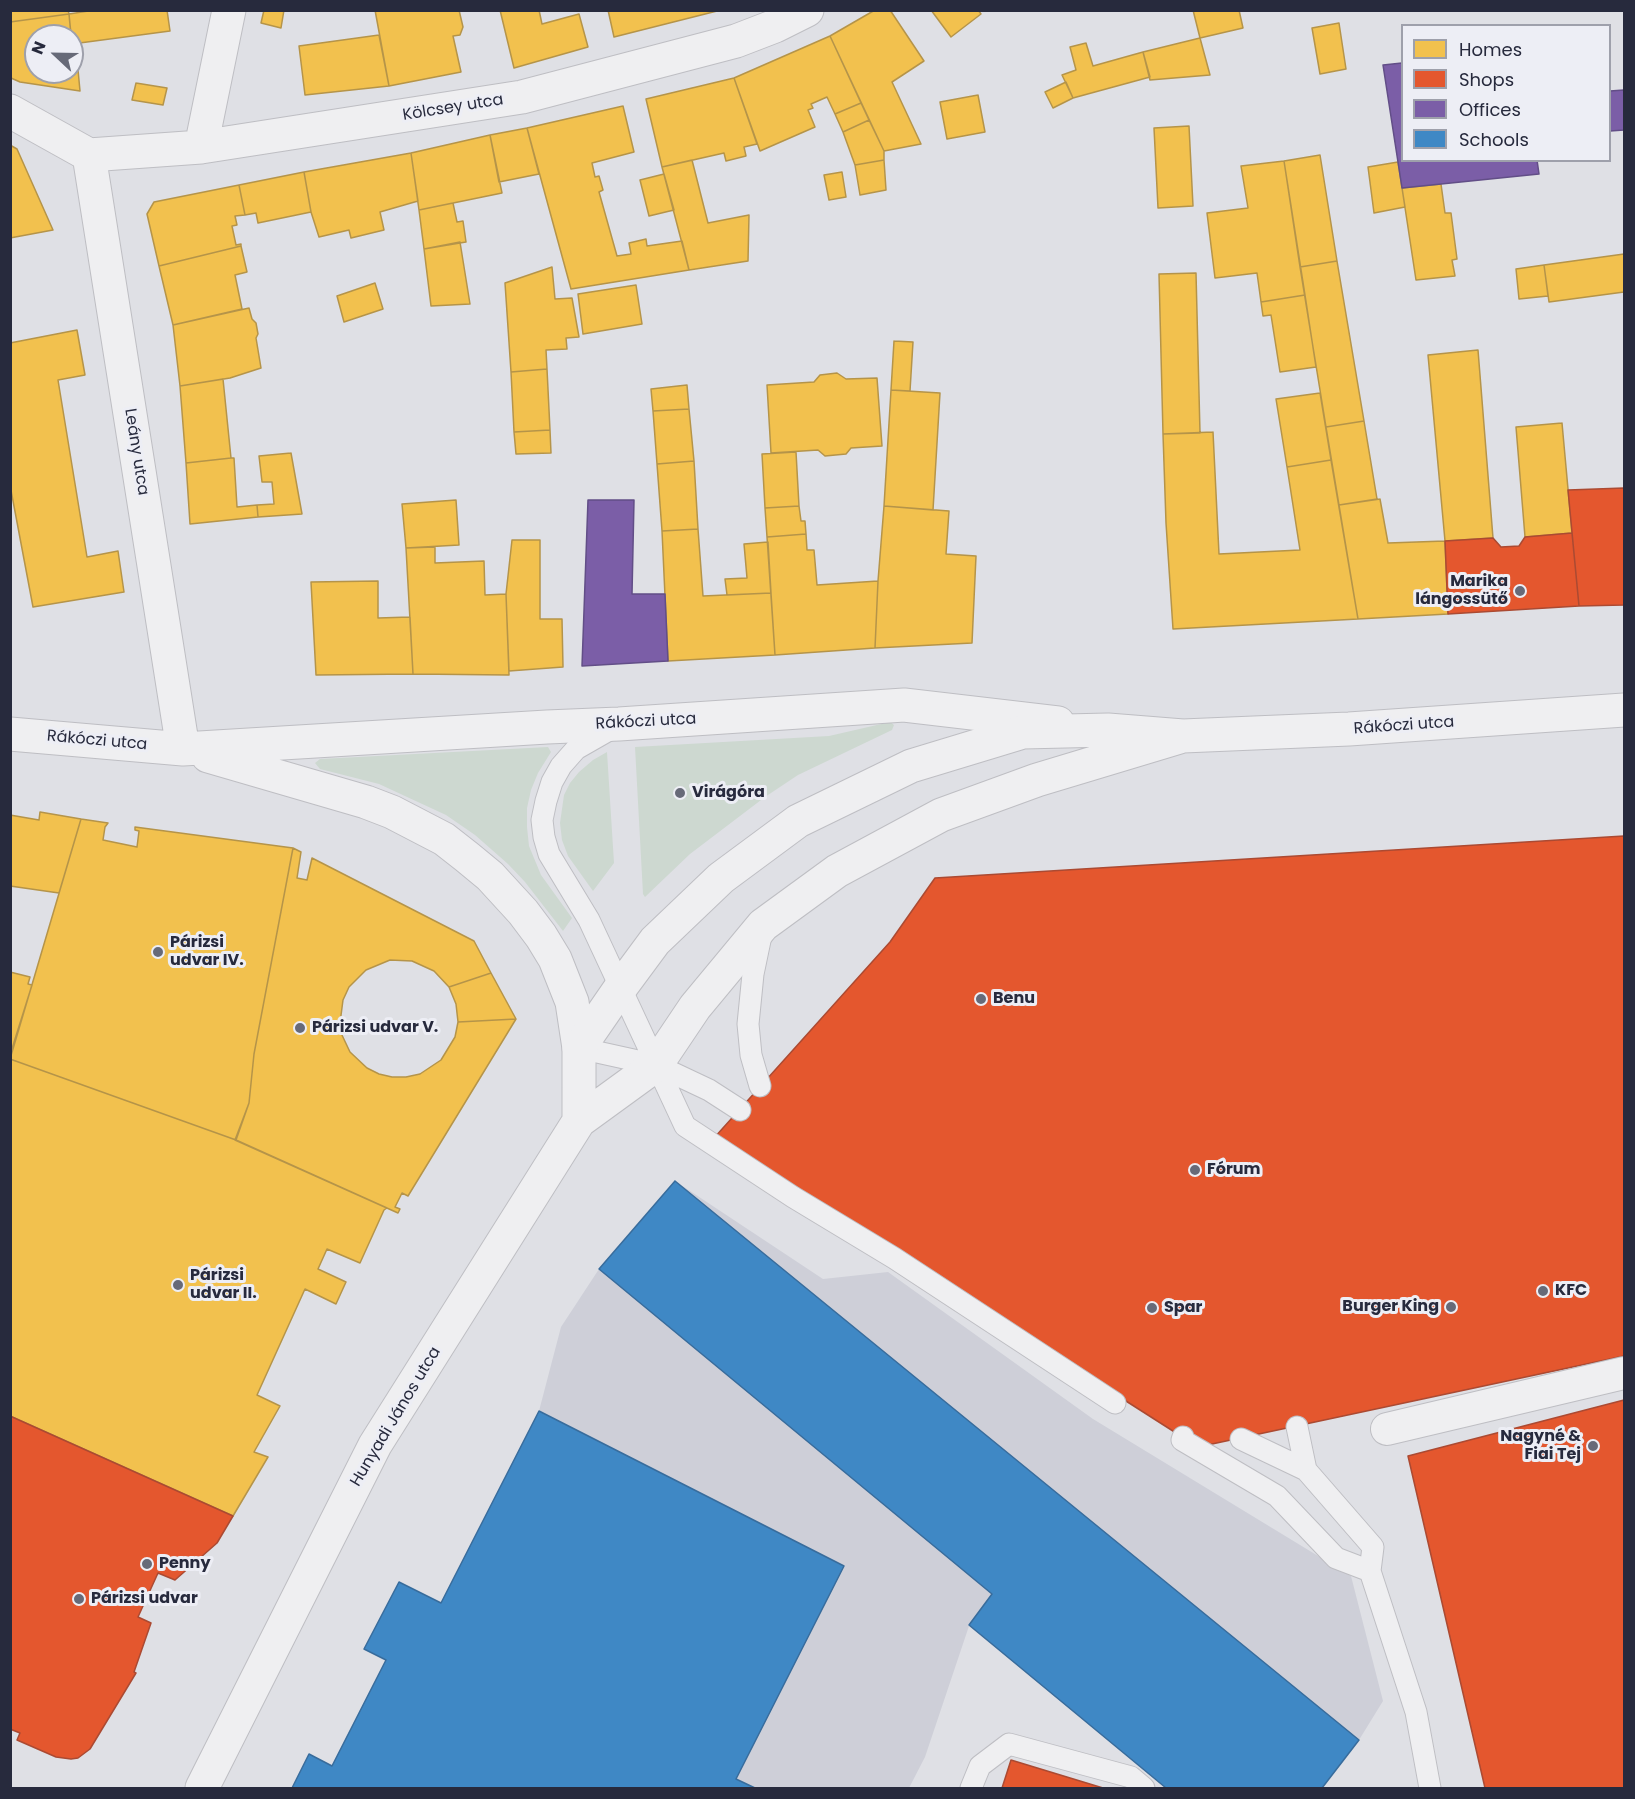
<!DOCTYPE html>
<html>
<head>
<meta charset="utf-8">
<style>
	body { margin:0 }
	#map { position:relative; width:1635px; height:1799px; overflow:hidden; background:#dfe0e5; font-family:Poppins,sans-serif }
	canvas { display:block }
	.frame { position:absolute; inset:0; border:12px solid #272a3d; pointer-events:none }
	.legend { position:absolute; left:1401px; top:24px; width:210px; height:138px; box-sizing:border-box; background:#edeef5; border:2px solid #9ea0ab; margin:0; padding:8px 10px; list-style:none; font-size:18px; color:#272a3d }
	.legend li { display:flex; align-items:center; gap:12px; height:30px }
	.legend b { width:30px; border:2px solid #9ea0ab }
	.north { position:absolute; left:24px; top:24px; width:60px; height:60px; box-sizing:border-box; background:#edeef5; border:2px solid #9ea0ab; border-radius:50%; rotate:292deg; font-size:16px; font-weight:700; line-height:24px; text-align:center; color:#272a3d }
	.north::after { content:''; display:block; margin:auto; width:21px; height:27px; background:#676a78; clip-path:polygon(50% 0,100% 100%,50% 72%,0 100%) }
</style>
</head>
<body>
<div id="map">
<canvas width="1635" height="1799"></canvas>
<div class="frame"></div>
<ul class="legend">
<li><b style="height:16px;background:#f2c14e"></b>Homes</li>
<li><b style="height:16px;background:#e4572e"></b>Shops</li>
<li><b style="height:16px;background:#7b5ea7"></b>Offices</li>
<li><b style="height:16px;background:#3f88c5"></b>Schools</li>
</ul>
<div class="north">N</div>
</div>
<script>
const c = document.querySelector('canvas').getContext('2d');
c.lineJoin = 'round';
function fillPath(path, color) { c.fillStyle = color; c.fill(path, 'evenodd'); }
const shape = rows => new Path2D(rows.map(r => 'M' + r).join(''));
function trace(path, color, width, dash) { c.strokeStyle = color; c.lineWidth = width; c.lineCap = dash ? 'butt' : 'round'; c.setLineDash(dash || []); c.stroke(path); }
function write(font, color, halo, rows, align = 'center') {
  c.font = font + ' Poppins,sans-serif'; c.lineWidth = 6; c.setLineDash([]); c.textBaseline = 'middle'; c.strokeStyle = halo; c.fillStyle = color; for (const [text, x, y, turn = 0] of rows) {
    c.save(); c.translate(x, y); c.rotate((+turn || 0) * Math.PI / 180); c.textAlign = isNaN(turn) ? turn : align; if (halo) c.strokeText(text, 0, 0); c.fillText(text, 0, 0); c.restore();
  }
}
const built = shape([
	[675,1181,823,1279,888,1272,1093,1419,1351,1576,1383,1701,1359,1740,1322,1788,1166,1788,969,1626,925,1757,909,1788,292,1788,309,1754,332,1765,386,1660,364,1649,399,1582,441,1603,539,1411,561,1327,599,1269]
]);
const green = shape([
	[890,722,894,725,892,730,798,775,765,797,690,854,645,897,643,894,635,747,829,736],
	[548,747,551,752,538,773,531,790,527,808,527,827,529,846,541,875,572,918,563,931,525,882,508,864,475,835,446,815,379,784,320,769,315,763,320,759],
	[607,752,614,863,593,891,568,856,562,840,560,823,564,795,570,783,579,772,593,760]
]);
const homes = shape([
	[10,10,68,10,69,14,10,22,10,10],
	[95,10,167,10,170,31,72,44,69,14,95,10],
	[264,10,284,10,281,28,261,23,264,10],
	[375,10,459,10,463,27,460,35,453,36,461,72,389,86,375,10],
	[500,10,539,10,542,24,579,14,588,47,514,68,500,10],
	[608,10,721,10,614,37,608,10],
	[875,10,890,10,924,61,892,82,921,144,884,151,830,36,875,10],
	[931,10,978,10,981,14,951,37,931,10],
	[1193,10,1239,10,1243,28,1200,38,1193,10],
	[69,14,71,36,36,36,36,72,72,72,72,60,77,59,80,91,20,82,11,78,10,22,69,14],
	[1339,23,1346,69,1320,74,1312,28,1339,23],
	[379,35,389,86,305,95,299,46,379,35],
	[830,36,861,103,835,114,827,97,811,104,813,108,808,110,815,127,760,151,734,78,830,36],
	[1200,38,1210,75,1150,80,1143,52,1200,38],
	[1086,43,1093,66,1143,52,1150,77,1073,98,1062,75,1076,70,1070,47,1086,43],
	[734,78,757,144,744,147,746,156,726,161,724,153,662,167,646,99,734,78],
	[1066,82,1073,98,1053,108,1045,92,1066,82],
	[136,83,167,88,163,105,132,100,136,83],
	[978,95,985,132,947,139,940,102,978,95],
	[861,103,869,120,843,132,835,114,861,103],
	[623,106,634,152,592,163,595,177,599,176,603,190,599,192,617,256,631,254,629,243,646,239,647,246,682,241,689,270,571,289,527,128,623,106],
	[869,120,884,151,884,160,855,165,843,132,869,120],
	[1189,126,1193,206,1158,208,1154,128,1189,126],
	[527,128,539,174,499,182,490,135,527,128],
	[490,135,502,193,419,210,411,153,490,135],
	[10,145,17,149,53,230,10,238,10,145],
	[411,153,418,201,380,212,384,230,351,238,349,230,319,237,311,212,304,172,411,153],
	[1320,155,1337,261,1300,267,1284,161,1320,155],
	[692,160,708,223,749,215,748,261,689,270,662,167,692,160],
	[884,160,886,190,860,195,855,165,884,160],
	[1284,161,1305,295,1261,302,1257,273,1215,278,1207,213,1248,208,1241,166,1284,161],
	[1398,162,1405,207,1374,213,1368,167,1398,162],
	[304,172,311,212,258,223,256,213,245,215,239,185,304,172],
	[842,172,846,197,829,200,824,175,842,172],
	[664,174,674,210,649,216,640,180,664,174],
	[1441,184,1445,213,1451,213,1457,259,1452,260,1455,276,1416,280,1402,188,1441,184],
	[239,185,245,215,235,216,237,225,232,226,236,245,241,244,241,246,159,266,147,214,154,202,239,185],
	[453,203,457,222,463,221,466,242,424,249,419,210,453,203],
	[460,242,470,304,431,306,424,249,460,242],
	[241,246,247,272,235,275,242,309,173,325,159,266,241,246],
	[1624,254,1624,292,1549,302,1544,265,1624,254],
	[1337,261,1364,421,1326,427,1300,267,1337,261],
	[1544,265,1548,296,1519,299,1516,269,1544,265],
	[552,267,555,299,572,298,579,337,566,338,567,349,546,350,547,369,511,372,505,283,552,267],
	[1196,273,1200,433,1163,434,1159,274,1196,273],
	[375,283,383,309,344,322,337,296,375,283],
	[636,285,642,324,583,334,578,294,636,285],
	[1305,295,1316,367,1280,372,1271,315,1263,316,1261,302,1305,295],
	[249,308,252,319,256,323,258,334,256,338,261,368,230,378,180,386,173,325,249,308],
	[77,330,85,375,58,380,87,557,118,551,124,592,33,607,10,485,10,343,77,330],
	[894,341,913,342,910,391,891,390,894,341],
	[1478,350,1493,538,1445,541,1428,355,1478,350],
	[547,369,550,430,514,432,511,372,547,369],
	[837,373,846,379,877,378,882,446,851,448,846,454,825,456,818,450,771,453,767,385,814,382,820,375,837,373],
	[223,379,231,458,186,463,180,386,223,379],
	[687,385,689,409,653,411,651,389,687,385],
	[891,390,940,393,933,510,884,506,891,390],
	[1320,393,1331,460,1287,467,1276,399,1320,393],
	[689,409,694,461,657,464,653,411,689,409],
	[1364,421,1377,499,1339,505,1326,427,1364,421],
	[1562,423,1572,533,1525,537,1516,427,1562,423],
	[550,430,551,453,516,454,514,432,550,430],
	[1213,432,1219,554,1300,550,1287,467,1331,460,1358,619,1173,629,1166,523,1163,434,1213,432],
	[796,452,799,506,765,508,762,454,796,452],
	[291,453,302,514,258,517,257,505,274,504,272,482,262,482,259,456,291,453],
	[231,458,234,458,237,507,257,505,258,517,190,524,186,463,231,458],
	[694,461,698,529,662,531,657,464,694,461],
	[1380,499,1388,543,1445,541,1448,614,1358,619,1339,505,1380,499],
	[456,500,459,545,406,548,402,504,456,500],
	[799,506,801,521,805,521,806,534,767,537,765,508,799,506],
	[884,506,949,511,946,554,976,556,972,643,875,648,878,581,884,506],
	[698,529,703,596,771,593,775,655,668,661,662,531,698,529],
	[806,534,807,550,814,550,817,585,878,581,875,648,775,655,767,537,806,534],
	[512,540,540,540,540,619,562,619,563,667,509,671,506,594,512,540],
	[768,542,771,593,727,595,725,579,747,578,744,544,768,542],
	[435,547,435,563,484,561,485,595,506,594,509,675,413,674,406,548,435,547],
	[378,581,378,618,410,617,413,674,316,675,311,582,378,581],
	[40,812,81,819,59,893,10,886,10,815,39,820,40,812],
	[81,819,108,823,105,827,103,840,137,847,139,831,135,830,135,827,293,848,254,1054,249,1103,236,1140,10,1059,81,819],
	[293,848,301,852,297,878,307,880,312,858,474,941,491,973,449,987,434,971,412,961,390,960,366,970,349,987,343,1000,340,1023,341,1033,350,1052,367,1068,379,1074,392,1077,406,1077,420,1074,441,1060,455,1037,458,1022,516,1019,408,1196,402,1193,395,1207,400,1209,398,1213,235,1140,249,1103,254,1054,293,848],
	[10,972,30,977,28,984,32,985,10,1055,10,972],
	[491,973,516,1019,458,1022,456,1004,449,987,491,973],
	[10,1059,236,1140,387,1208,384,1210,360,1263,327,1249,318,1269,346,1282,336,1304,305,1289,257,1395,280,1406,254,1452,268,1457,233,1516,10,1416,10,1059]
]);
const shops = shape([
	[1624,488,1624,605,1579,606,1568,490,1624,488],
	[1572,533,1579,606,1448,614,1445,541,1493,538,1501,547,1519,546,1525,537,1572,533],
	[1624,836,1624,1356,1198,1447,714,1138,890,942,935,878,1624,836],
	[1624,1400,1624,1788,1485,1788,1408,1456,1624,1400],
	[10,1416,233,1516,217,1543,175,1580,158,1573,138,1617,151,1623,134,1672,136,1673,90,1749,78,1758,71,1759,56,1757,17,1740,20,1733,10,1729,10,1416],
	[1011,1760,1103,1788,1002,1788,1011,1760]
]);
const offices = shape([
	[1402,63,1402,160,1537,160,1539,174,1402,188,1383,65,1402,63],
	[1624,90,1624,130,1610,131,1610,91,1624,90],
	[588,500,634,500,632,594,665,594,668,661,582,666,588,500]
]);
const schools = shape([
	[675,1181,1359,1740,1322,1788,1166,1788,969,1625,992,1594,599,1269,675,1181],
	[539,1411,844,1566,736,1779,755,1788,292,1788,309,1754,332,1766,386,1660,364,1649,399,1582,441,1603,539,1411]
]);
const service = shape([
	[611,729,576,749,561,766,552,782,546,801,542,820,544,837,549,854,589,920,685,1126,793,1197,894,1258,1115,1403],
	[579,1048,656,1065,709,1090,740,1110],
	[760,1086,751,1055,748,1024,753,974,762,931],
	[1297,1427,1306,1470],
	[1183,1437,1182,1440,1277,1496,1336,1558,1370,1571],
	[1241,1439,1306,1470,1373,1547,1370,1571,1416,1712,1430,1788],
	[971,1788,980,1766,1009,1744,1131,1777,1144,1788]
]);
const pedestrian = shape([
	[1387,1429,1624,1373]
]);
const minor = shape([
	[10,111,89,155],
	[201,147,229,10],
	[89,155,201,147,522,97,736,41,775,26,807,10],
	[89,155,183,749],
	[10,734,183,749,547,727,619,724,904,705,1058,723],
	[208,756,366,802,392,812,444,839,467,857,490,876,523,912,541,936,555,959,572,1002,579,1048]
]);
const tertiary = shape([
	[579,1121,579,1048,621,987,655,941,721,878,798,821,911,766,1023,732,1108,730,1183,736,1349,729,1624,710],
	[202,1788,375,1445,579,1121,656,1065,695,1007,763,925,837,871,941,815,1037,780,1183,736]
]);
const markers = [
	[1520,591,6,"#676a78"],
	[680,793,6,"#676a78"],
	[158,952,6,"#676a78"],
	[981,999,6,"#676a78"],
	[300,1028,6,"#676a78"],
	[1195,1170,6,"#676a78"],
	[178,1285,6,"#676a78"],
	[1543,1291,6,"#676a78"],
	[1451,1307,6,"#676a78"],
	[1152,1308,6,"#676a78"],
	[1593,1446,6,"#676a78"],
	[147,1564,6,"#676a78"],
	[79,1599,6,"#676a78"]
];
const streetNames = [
	["Kölcsey utca",453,108,-9],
	["Leány utca",136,452,81],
	["Rákóczi utca",646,722,-3],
	["Rákóczi utca",1404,726,-4],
	["Rákóczi utca",97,741,5],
	["Hunyadi János utca",396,1417,-59]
];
const poiNames = [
	["Marika",1508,582,"right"],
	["lángossütő",1508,600,"right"],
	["Virágóra",692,793],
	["Párizsi",170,943],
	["udvar IV.",170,961],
	["Benu",993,999],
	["Párizsi udvar V.",312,1028],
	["Fórum",1207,1170],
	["Párizsi",190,1276],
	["udvar II.",190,1294],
	["KFC",1555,1291],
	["Burger King",1439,1307,"right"],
	["Spar",1164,1308],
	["Nagyné &",1581,1437,"right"],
	["Fiai Tej",1581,1455,"right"],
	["Penny",159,1564],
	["Párizsi udvar",91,1599]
];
fillPath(built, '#cecfd8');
fillPath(green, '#cdd8d0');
fillPath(homes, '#f2c14e');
trace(homes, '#b59449', 1.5);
fillPath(shops, '#e4572e');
trace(shops, '#ab4a32', 1.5);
fillPath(offices, '#7b5ea7');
trace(offices, '#624e87', 1.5);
fillPath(schools, '#3f88c5');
trace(schools, '#386c9c', 1.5);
trace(service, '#bebec3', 23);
trace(pedestrian, '#bebec3', 34);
trace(minor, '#bebec3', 35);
trace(tertiary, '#bebec3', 35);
trace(service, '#efeff1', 21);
trace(pedestrian, '#efeff1', 32);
trace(minor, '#efeff1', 33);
trace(tertiary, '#efeff1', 33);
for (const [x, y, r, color] of markers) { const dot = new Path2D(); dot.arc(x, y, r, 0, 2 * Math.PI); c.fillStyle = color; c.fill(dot); trace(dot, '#edeef5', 2); }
write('16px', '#272a3d', '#edeef5', streetNames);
write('bold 16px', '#272a3d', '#edeef5', poiNames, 'left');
</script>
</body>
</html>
